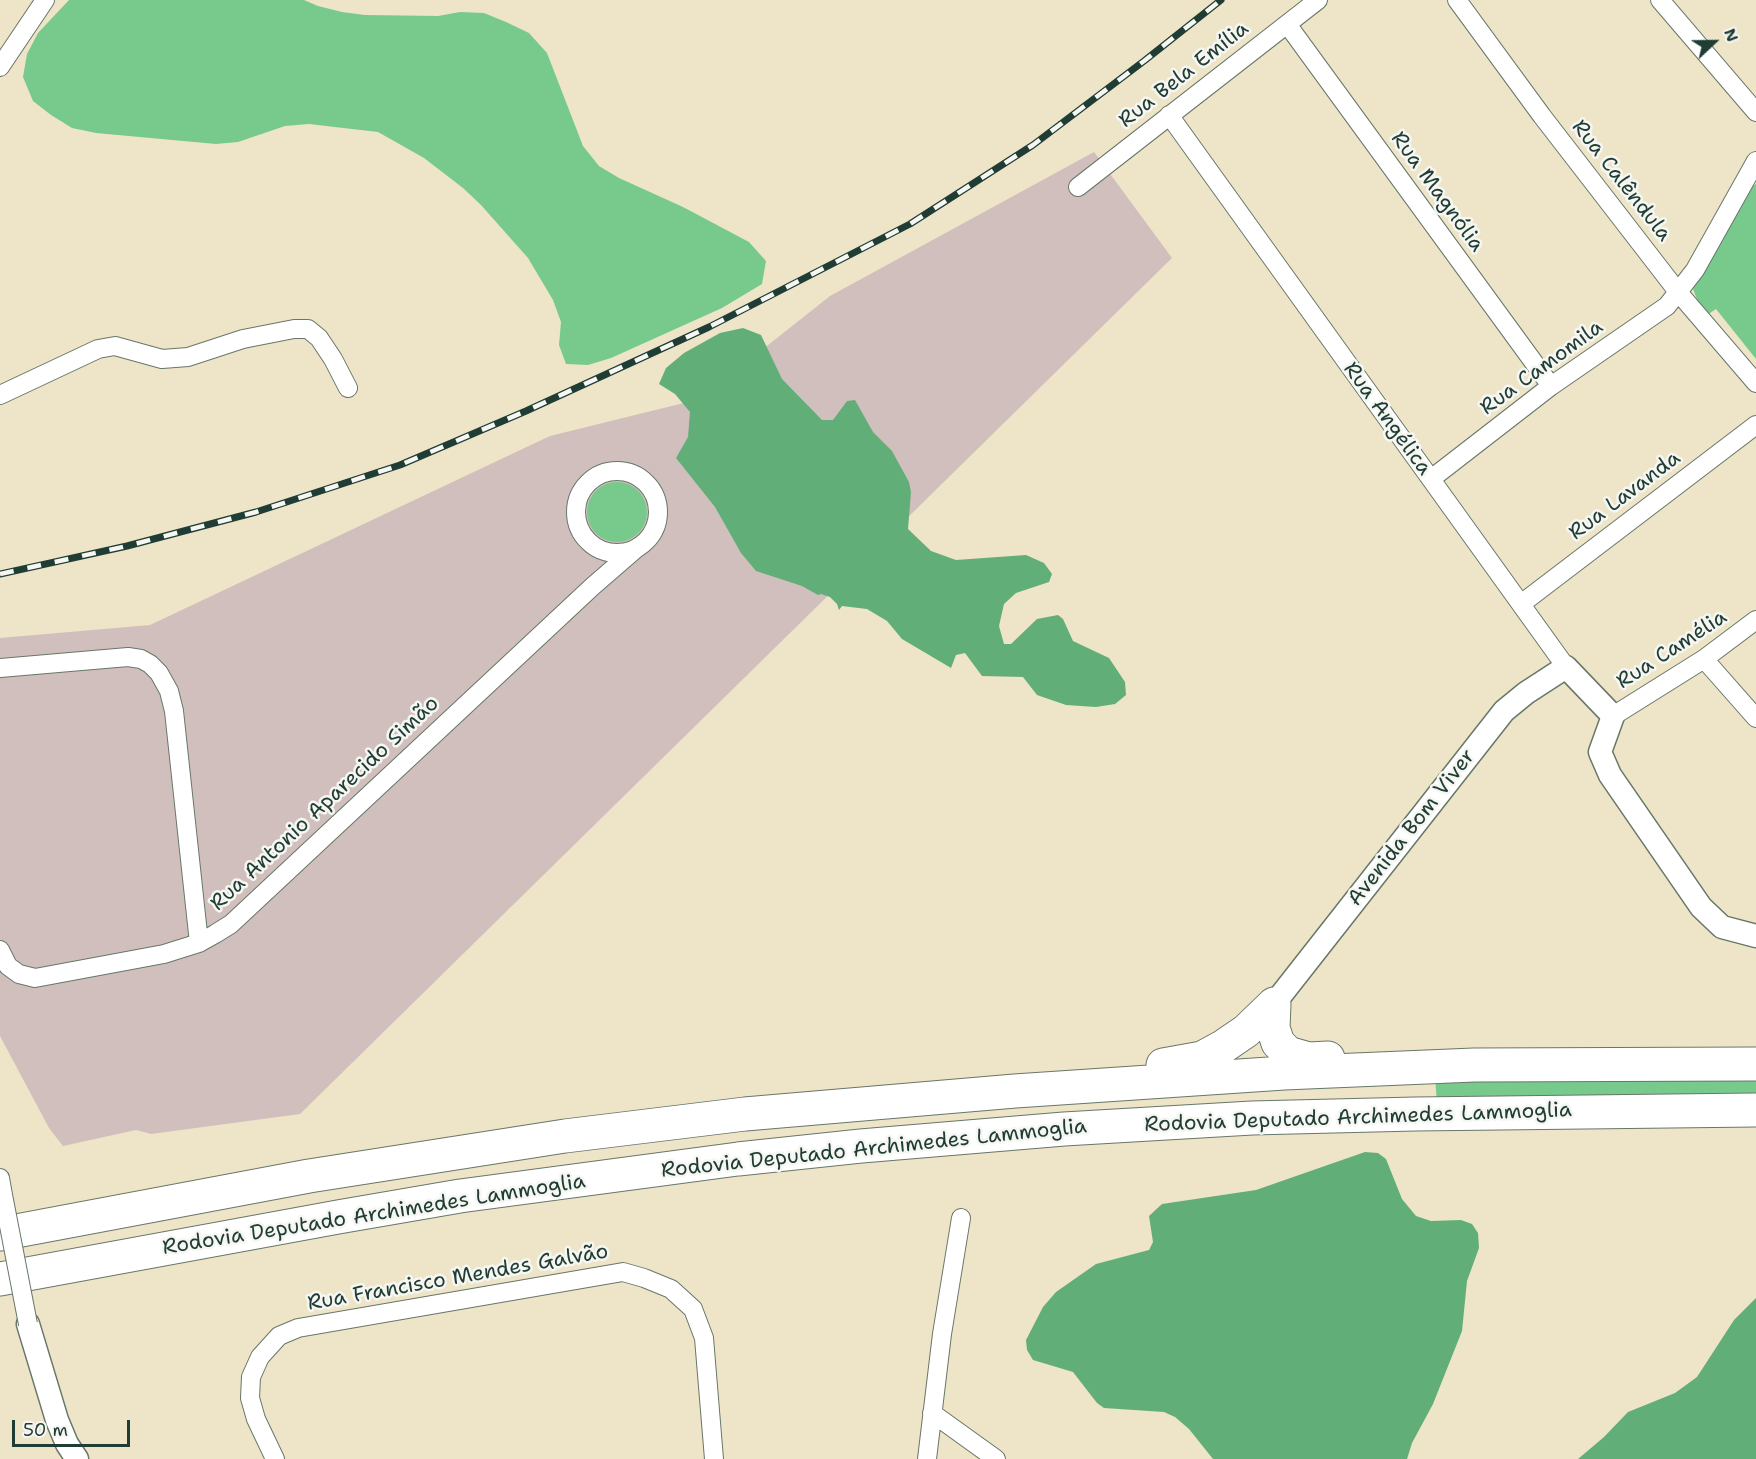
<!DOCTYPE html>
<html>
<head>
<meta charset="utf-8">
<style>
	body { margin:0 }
	#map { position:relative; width:1756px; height:1459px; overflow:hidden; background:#eee4c8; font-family:"Shantell Sans",sans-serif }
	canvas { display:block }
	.north { position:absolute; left:1684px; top:12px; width:60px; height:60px; -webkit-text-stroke:4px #f6f6f2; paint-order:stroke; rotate:68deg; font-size:16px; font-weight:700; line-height:24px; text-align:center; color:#1f3d34 }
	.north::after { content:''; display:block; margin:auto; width:21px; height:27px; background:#1f3d34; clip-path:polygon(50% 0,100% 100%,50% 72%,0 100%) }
	.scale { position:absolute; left:12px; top:1420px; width:118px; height:27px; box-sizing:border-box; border:3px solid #1f3d34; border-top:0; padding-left:8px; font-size:18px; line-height:21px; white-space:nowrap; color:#1f3d34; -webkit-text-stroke:4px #f6f6f2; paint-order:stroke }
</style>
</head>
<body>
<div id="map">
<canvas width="1756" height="1459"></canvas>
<div class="north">N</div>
<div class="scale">50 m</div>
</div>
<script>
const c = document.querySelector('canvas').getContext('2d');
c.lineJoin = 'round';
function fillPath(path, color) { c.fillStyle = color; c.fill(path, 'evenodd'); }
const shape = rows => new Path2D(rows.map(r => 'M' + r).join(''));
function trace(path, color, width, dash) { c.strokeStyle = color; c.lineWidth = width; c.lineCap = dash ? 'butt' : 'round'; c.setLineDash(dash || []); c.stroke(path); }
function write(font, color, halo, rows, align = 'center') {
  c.font = font + ' "Shantell Sans",sans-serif'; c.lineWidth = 5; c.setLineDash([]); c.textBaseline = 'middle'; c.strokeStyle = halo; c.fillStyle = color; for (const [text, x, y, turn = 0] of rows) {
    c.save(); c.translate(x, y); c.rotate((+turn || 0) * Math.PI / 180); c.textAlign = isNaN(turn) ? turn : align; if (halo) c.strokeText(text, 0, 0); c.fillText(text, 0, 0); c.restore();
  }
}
const industrial = shape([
	[1094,152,1172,258,300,1114,151,1134,136,1130,63,1146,49,1128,0,1036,0,638,150,625,550,436,700,399,830,296]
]);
const green = shape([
	[69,0,304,0,318,6,342,12,365,15,438,16,460,12,484,13,506,22,529,33,547,53,583,146,599,166,619,178,683,207,749,242,766,261,762,284,722,308,611,358,588,365,566,364,559,345,561,322,553,300,528,258,481,205,463,188,424,158,378,132,309,124,285,126,238,142,216,144,96,133,72,128,51,115,33,101,23,77,27,54,38,33],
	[1756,184,1756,359,1716,309,1704,317,1693,289,1752,186],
	'587 512a30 30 0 1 1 60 0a30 30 0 1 1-60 0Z',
	[1756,1072,1756,1103,1437,1105,1435,1075]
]);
const forest = shape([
	[743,328,761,335,782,379,822,420,833,420,847,401,855,400,873,432,892,451,909,482,911,492,908,529,931,551,956,560,1026,555,1044,563,1052,574,1049,582,1016,593,1004,604,999,626,1004,644,1011,644,1037,619,1058,615,1063,619,1073,641,1109,658,1125,682,1126,695,1115,704,1096,707,1066,705,1037,695,1023,677,982,676,965,653,956,655,951,668,902,639,887,621,867,609,842,606,839,610,837,604,830,597,821,594,818,595,802,586,756,571,741,553,715,507,676,458,688,437,690,412,675,394,659,384,666,368,684,353,720,333],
	[1365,1152,1378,1153,1386,1159,1402,1199,1416,1216,1431,1221,1461,1220,1472,1224,1478,1233,1479,1248,1467,1281,1462,1331,1433,1404,1412,1443,1407,1459,1213,1459,1189,1429,1175,1417,1164,1412,1104,1408,1097,1403,1073,1372,1033,1360,1027,1350,1026,1340,1043,1307,1056,1292,1096,1264,1149,1250,1153,1242,1149,1216,1162,1204,1256,1190],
	[1756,1298,1756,1459,1578,1459,1604,1437,1628,1412,1675,1393,1697,1377,1734,1320]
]);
const minor = shape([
	[1457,0,1542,116,1678,292,1756,383],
	[1660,0,1756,112],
	[1287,24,1551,386],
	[0,67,45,0],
	[1169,115,1566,667],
	[1078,187,1318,0],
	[0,395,98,349,115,346,162,359,188,357,243,339,294,329,308,329,319,338,333,359,348,388],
	'576 512a41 41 0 1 1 82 0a41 41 0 1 1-82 0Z',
	[1431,479,1551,386,1667,306,1695,270,1756,161],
	[1521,604,1756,425],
	[1704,659,1756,718],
	[0,668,128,657,141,659,150,664,159,673,169,691,174,711,199,943],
	[1613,716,1704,659,1756,620],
	[0,950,8,966,19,974,35,978,164,954,199,943,215,934,231,924,593,586,638,547],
	[0,1178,3,1195],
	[932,1413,996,1459],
	[275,1459,256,1419,250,1398,251,1377,260,1357,279,1336,298,1328,623,1272,644,1278,671,1289,693,1309,704,1338,714,1459],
	[927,1459,942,1334,961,1218]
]);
const tertiary = shape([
	[1274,1004,1504,711,1526,693,1566,667,1613,716,1600,752,1610,775,1701,907,1722,927,1756,936],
	[28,1324,57,1420,67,1444,77,1459]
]);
const motorway = shape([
	[1274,1004,1273,1028,1278,1043,1288,1053,1309,1059,1328,1058],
	[1163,1065,1202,1058,1224,1046,1246,1031,1274,1004],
	[0,1234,309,1176,565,1136,745,1114,1015,1091,1284,1073,1474,1065,1756,1064],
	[0,1279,338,1217,460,1196,738,1159,861,1146,1064,1129,1252,1118,1415,1114,1756,1110]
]);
const rail = shape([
	[0,574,127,546,256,512,400,465,526,411,709,327,910,224,1033,145,1144,61,1221,0]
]);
const minorBridge = shape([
	[3,1195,28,1324]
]);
const streetNames = [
	["Rua Bela Emília",1184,75,-38],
	["Rua Calêndula",1621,181,52],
	["Rua Magnólia",1437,192,54],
	["Rua Camomila",1542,368,-36],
	["Rua Angélica",1387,419,54],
	["Rua Lavanda",1625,496,-37],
	["Rua Camélia",1672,650,-33],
	["Rua Antonio Aparecido Simão",325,804,-43],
	["Avenida Bom Viver",1412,828,-52],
	["Rodovia Deputado Archimedes Lammoglia",1358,1118,-2],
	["Rodovia Deputado Archimedes Lammoglia",874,1149,-6],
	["Rodovia Deputado Archimedes Lammoglia",374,1215,-9],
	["Rua Francisco Mendes Galvão",458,1278,-10]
];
fillPath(industrial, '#d1bfbd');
fillPath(green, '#78ca8c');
fillPath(forest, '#62ae78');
trace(minor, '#677768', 20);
trace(tertiary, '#677768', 25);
trace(motorway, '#677768', 35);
trace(minor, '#fff', 18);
trace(tertiary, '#fff', 22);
trace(motorway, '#fff', 33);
trace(rail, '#1f3d34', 7);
trace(rail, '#f6f6f2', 4.5, [14]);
trace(minorBridge, '#677768', 20, []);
trace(minorBridge, '#fff', 18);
write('21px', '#1f3d34', '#f6f6f2', streetNames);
</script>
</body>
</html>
